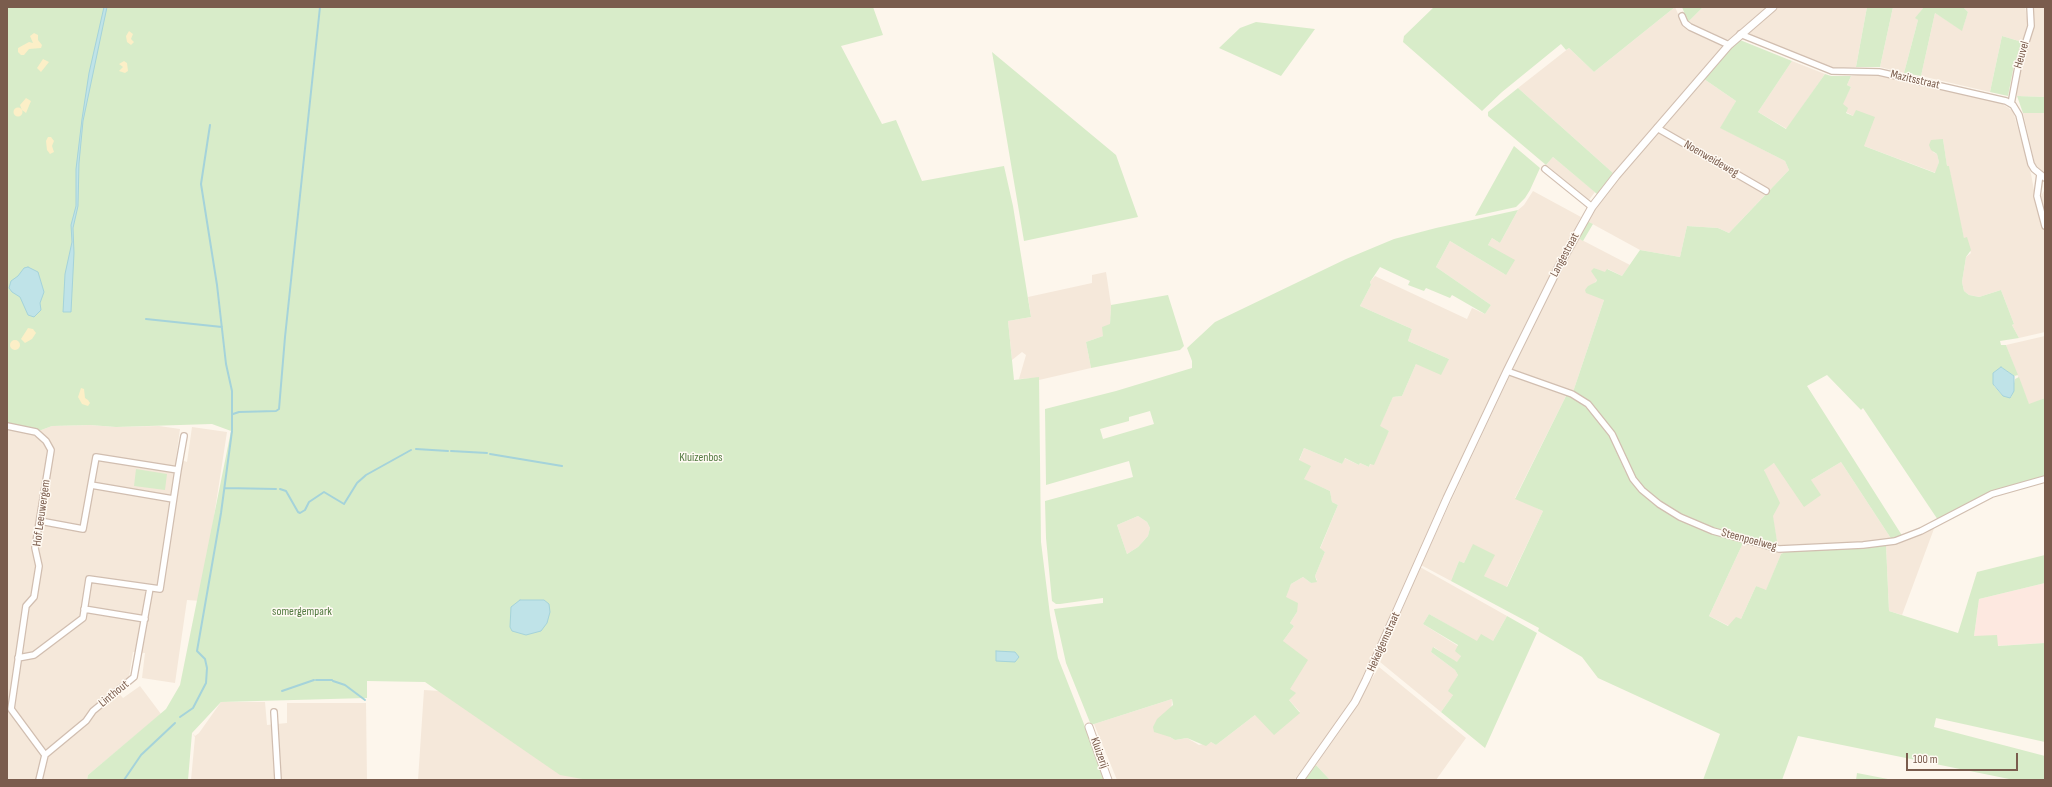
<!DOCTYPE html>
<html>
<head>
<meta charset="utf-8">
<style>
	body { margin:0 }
	#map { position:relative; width:2052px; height:787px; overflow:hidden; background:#fdf6ec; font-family:"Sofia Sans Condensed",sans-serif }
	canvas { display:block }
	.frame { position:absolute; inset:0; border:8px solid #7a5c4d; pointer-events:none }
	.scale { position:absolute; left:1906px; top:753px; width:112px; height:18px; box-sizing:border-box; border:2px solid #7a5c4d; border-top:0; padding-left:5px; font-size:12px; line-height:14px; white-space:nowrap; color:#7a5c4d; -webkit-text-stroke:3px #fffaf3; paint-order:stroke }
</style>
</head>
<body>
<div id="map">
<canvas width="2052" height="787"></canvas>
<div class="frame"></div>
<div class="scale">100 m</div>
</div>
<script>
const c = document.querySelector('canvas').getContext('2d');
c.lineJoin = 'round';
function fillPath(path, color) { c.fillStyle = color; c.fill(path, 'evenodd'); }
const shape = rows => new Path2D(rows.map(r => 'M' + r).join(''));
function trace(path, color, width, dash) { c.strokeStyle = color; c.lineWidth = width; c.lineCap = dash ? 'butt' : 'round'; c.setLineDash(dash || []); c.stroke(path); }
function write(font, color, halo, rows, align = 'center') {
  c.font = font + ' "Sofia Sans Condensed",sans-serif'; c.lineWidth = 3; c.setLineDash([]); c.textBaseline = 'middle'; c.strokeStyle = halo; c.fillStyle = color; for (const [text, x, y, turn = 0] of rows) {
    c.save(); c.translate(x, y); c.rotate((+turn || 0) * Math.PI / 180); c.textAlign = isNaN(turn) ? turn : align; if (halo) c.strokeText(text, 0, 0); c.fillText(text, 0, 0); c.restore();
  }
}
const residential = shape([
	[1675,7,1683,25,1723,44,1724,46,1613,173,1518,88,1569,48,1594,72],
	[1703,7,1767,7,1728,40,1688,22],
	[1777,7,1867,7,1856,67,1834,68,1748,35,1748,31],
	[1893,7,1924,7,1916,18,1918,20,1904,73,1880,67],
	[1963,7,2025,7,2028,23,2022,42,2002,36,1990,92,1921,76,1935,13,1962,30,1968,12],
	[2033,7,2045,7,2045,97,2017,96,2017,83,2020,69,2034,27],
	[1792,61,1825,74,1787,129,1758,112],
	[1872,73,2001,103,2013,111,2031,174,2038,211,2045,231,2045,332,2019,338,2012,325,2014,324,2001,290,1979,297,1969,295,1964,291,1962,282,1966,257,1971,253,1964,238,1955,201,1949,167,1947,167,1943,139,1933,152,1937,154,1939,162,1936,173,1864,146,1853,116,1846,112,1842,104,1851,87,1847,85,1851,76],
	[1704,79,1736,101,1721,128,1785,161,1789,170,1770,190,1663,128],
	[2023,113,2045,113,2045,174,2035,164],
	[1657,132,1766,194,1729,233,1718,228,1687,226,1680,257,1640,250,1587,221,1608,189],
	[1553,157,1595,192,1589,200,1546,165],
	[2045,189,2045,217,2041,196],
	[1533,191,1581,217,1524,327,1433,521,1365,675,1354,697,1325,740,1294,780,1117,780,1094,724,1172,699,1170,737,1175,740,1187,738,1199,745,1211,742,1216,745,1255,715,1300,712,1289,700,1290,689,1283,641,1294,626,1290,623,1297,612,1285,597,1291,584,1303,577,1311,583,1317,580,1315,576,1325,552,1320,549,1338,505,1332,502,1330,491,1303,479,1299,461,1304,448,1342,464,1344,458,1359,465,1360,463,1369,467,1389,431,1379,427,1393,397,1402,396,1416,364,1449,359,1408,341,1412,329,1360,306,1371,285,1370,282,1375,276,1467,319,1472,308,1485,314,1491,305,1436,267,1450,241,1506,275,1488,245,1492,238,1500,243,1518,210,1524,205],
	[1578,238,1630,265,1622,276,1608,269,1605,273,1594,268,1597,280,1593,285,1588,286,1604,300,1573,392,1511,371,1559,272],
	[1106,272,1111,305,1110,325,1103,336,1086,342,1091,368,1039,380,1038,378,1019,379,1026,355,1022,352,1012,360,1008,321,1031,317,1028,297,1092,283,1092,275],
	[2045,336,2045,398,2029,405,2006,345],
	[1510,375,1567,394,1515,498,1543,511,1506,588,1484,576,1473,545,1464,563,1459,561,1451,581,1421,565],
	[90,425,116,427,159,426,180,429,176,458,187,462,192,427,227,432,201,601,187,600,175,683,142,678,145,653,133,652,129,677,115,689,123,698,140,686,161,714,88,775,87,780,7,780,7,426,36,432,52,426],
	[1841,462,1892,540,1778,547,1764,469,1774,463,1811,480],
	[1138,516,1147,522,1150,528,1148,536,1138,547,1127,554,1117,525],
	[1935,526,1902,615,1889,611,1886,545,1906,540],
	[1743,543,1785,552,1781,554,1766,591,1756,586,1741,619,1729,626,1709,616],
	[1420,567,1507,616,1493,641,1477,642,1429,614,1423,624,1458,646,1461,656,1457,663,1434,647,1431,652,1455,670,1458,675,1454,682,1453,695,1441,712,1380,662],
	[1379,667,1466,738,1436,780,1330,780,1316,765,1342,728],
	[424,690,440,691,608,780,418,780],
	[221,702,265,702,267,725,287,723,287,703,366,703,367,780,191,780,195,737,192,733,195,736,199,733]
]);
const commercial = shape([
	[2045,583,2045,643,1997,646,1974,636,1979,599]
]);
const green = shape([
	[7,7,873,7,883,35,841,46,882,124,896,120,922,181,1004,166,1013,206,1031,317,1008,321,1014,380,1039,377,1041,542,1050,615,1058,658,1106,780,588,780,560,775,425,682,367,681,367,698,221,702,192,733,188,780,87,780,88,775,166,709,180,685,231,431,212,424,116,427,90,425,52,426,36,432,7,426],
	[1434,7,1675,7,1594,72,1569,48,1566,50,1561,44,1502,92,1482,111,1403,42,1404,36],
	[1682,7,1703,7,1688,22],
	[1867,7,1893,7,1880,67,1856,67],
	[1924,7,1963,7,1968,12,1962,31,1935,13,1921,76,1904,73,1918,20,1915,18],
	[1256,22,1315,29,1281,76,1219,48,1240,28],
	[2002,36,2022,42,2014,65,2008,96,1990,92],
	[1740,40,1792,61,1758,112,1786,129,1825,74,1831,76,1851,76,1847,85,1851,87,1843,104,1848,108,1846,113,1853,116,1856,110,1875,117,1864,146,1935,173,1939,162,1937,154,1931,150,1929,145,1931,140,1943,139,1947,166,1949,166,1964,238,1967,237,1971,250,1966,257,1962,282,1964,291,1969,295,1979,297,2001,290,2014,324,2012,325,2019,338,2000,341,2001,345,2006,345,2018,375,2014,376,2001,367,1994,386,2003,396,2011,397,2015,379,2019,377,2029,404,2045,398,2045,477,1994,490,1938,520,1863,408,1861,410,1827,375,1807,386,1903,537,1892,540,1841,462,1811,480,1821,495,1804,507,1774,463,1764,470,1780,503,1773,516,1778,547,1709,528,1691,520,1658,501,1643,489,1633,476,1613,433,1573,392,1604,300,1586,293,1585,290,1588,286,1596,282,1597,280,1591,271,1594,268,1605,272,1607,269,1622,276,1640,250,1680,257,1687,226,1718,228,1729,233,1789,170,1785,161,1720,128,1736,101,1704,79,1737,42],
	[992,52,1116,155,1138,217,1024,241],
	[1518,88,1613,173,1597,194,1553,157,1546,165,1488,116,1488,112],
	[2017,96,2045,97,2045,113,2023,113],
	[1514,146,1540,168,1530,190,1525,198,1516,207,1475,216],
	[1518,210,1500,243,1492,238,1488,245,1515,260,1506,275,1450,241,1436,267,1491,305,1485,314,1452,295,1450,298,1426,288,1424,291,1408,285,1410,281,1380,267,1370,282,1371,285,1360,306,1412,329,1408,341,1449,359,1441,375,1416,364,1402,396,1393,397,1380,426,1389,431,1374,465,1370,464,1369,467,1360,463,1359,465,1345,458,1342,464,1304,448,1299,460,1311,466,1304,479,1330,491,1332,502,1338,505,1320,548,1325,552,1315,576,1317,582,1311,583,1303,577,1291,584,1286,597,1298,603,1297,612,1290,623,1294,626,1283,641,1308,660,1290,689,1296,693,1289,700,1300,713,1274,735,1255,715,1216,745,1211,742,1206,746,1187,738,1175,740,1170,737,1154,732,1153,727,1157,719,1173,705,1172,699,1091,725,1066,663,1054,609,1103,603,1103,598,1060,604,1056,604,1052,601,1046,538,1045,501,1133,477,1129,461,1046,485,1045,409,1116,391,1192,368,1192,361,1187,348,1215,322,1346,259,1394,239,1436,228],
	[1150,411,1154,424,1103,439,1100,429,1129,421,1129,417],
	[1138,516,1147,522,1150,528,1148,536,1138,547,1127,554,1117,525],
	[1587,221,1593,224,1583,241,1578,238],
	[1168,295,1184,346,1180,350,1091,368,1086,342,1103,336,1102,327,1110,324,1111,305],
	[1567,394,1591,411,1610,437,1625,471,1633,483,1663,509,1684,522,1712,534,1743,543,1709,616,1728,626,1736,617,1741,619,1756,586,1766,590,1781,554,1785,552,1886,545,1889,611,1958,633,1977,572,2045,555,2045,583,1979,599,1974,636,1997,635,1998,646,2045,643,2045,742,1936,718,1934,727,2045,756,2045,780,2014,780,1798,736,1782,780,1703,780,1720,734,1598,678,1582,657,1538,631,1539,628,1451,581,1459,561,1464,563,1473,544,1495,555,1484,576,1507,587,1543,511,1515,499],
	[136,469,167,474,165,490,134,486],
	[1429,614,1477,641,1481,634,1493,641,1507,616,1537,633,1485,748,1441,712,1453,695,1448,691,1458,675,1455,670,1431,652,1433,647,1457,662,1461,656,1455,651,1458,645,1423,624],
	[1316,765,1330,780,1305,780],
	[1857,773,1893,780,1856,780]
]);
const sand = shape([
	[129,31,133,34,131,39,134,42,131,45,127,42,126,36],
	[34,33,38,35,38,40,42,45,41,48,29,49,24,55,21,55,18,52,18,48,29,42,33,43,30,36],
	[43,59,49,62,41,72,37,68],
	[124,61,127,63,128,71,125,73,119,71,123,67,119,64],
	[26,98,31,101,26,113,22,110,20,105],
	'13.5 112a4.5 4.5 0 1 1 9 0a4.5 4.5 0 1 1-9 0Z',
	[48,137,51,137,54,141,52,146,54,152,50,154,47,150,46,141],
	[28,328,33,329,36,333,32,339,25,343,21,339],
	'10 345a5 5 0 1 1 10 0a5 5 0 1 1-10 0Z',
	[81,388,84,389,85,398,88,400,90,403,88,406,82,404,78,397]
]);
const water = shape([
	[104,7,107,7,83,121,79,163,78,206,73,228,74,253,71,312,63,312,65,274,72,242,71,225,76,206,76,169,82,119,89,73,104,7],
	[28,267,38,272,44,292,40,303,41,310,34,317,28,315,20,297,12,292,9,288,11,281,18,276,24,268,28,267],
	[2001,367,2014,376,2014,391,2010,398,2003,396,1993,384,1993,373,2001,367],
	[520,600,544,600,549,604,550,612,547,623,541,631,526,635,512,631,510,627,511,607,520,600],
	[996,651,1015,652,1019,657,1015,662,996,661,996,651]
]);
const stream = shape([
	[210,125,201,184,217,285,226,364,232,391,232,430],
	[146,319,222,327],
	[233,414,239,412,276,411,279,409,285,337,320,7],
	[416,449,448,451],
	[451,451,487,453],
	[490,454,562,466],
	[225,488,276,489],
	[280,489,286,491,298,512,300,513,305,510,309,502,324,492,344,504,357,483,366,475,411,450],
	[316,680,332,680],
	[333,681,345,685,365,700],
	[282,691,314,680],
	[180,717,193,708,206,683,207,668,205,659,197,651,221,513,232,431],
	[124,780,141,755,175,723]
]);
const minor = shape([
	[1682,16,1685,23,1690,27,1729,45],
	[1740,34,1832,71,1879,72,2006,101,2013,105,2019,115,2031,164,2034,169,2045,178],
	[2011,104,2018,67,2031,26,2030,7],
	[1657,128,1766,191],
	[1545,169,1592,207],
	[2040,174,2037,196,2045,226],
	[1507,371,1572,394,1588,404,1612,434,1633,479,1642,490,1659,504,1680,517,1713,531,1779,549,1863,545,1895,541,1921,531,1992,494,2045,479],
	[7,426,36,432,46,441,51,450,35,548,39,566,34,597,26,606,11,709,45,755,39,780],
	[178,470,184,436],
	[91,485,173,499],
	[84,609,145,619],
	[18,658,34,655,83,618,89,579,160,589,178,470,96,457,83,529,40,521],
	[274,712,278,780],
	[45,755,86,721,93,711,134,677,150,588]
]);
const tertiary = shape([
	[1089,727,1108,780],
	[1300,780,1355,702,1366,680,1447,498,1507,371,1558,268,1592,207,1616,176,1729,45,1773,7]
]);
const streetNames = [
	["Heuvel",2022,55,-74],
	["Mazitsstraat",1915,80,13],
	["Noenweideweg",1711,159,30],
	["Langestraat",1565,255,-62],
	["Hof Leeuwergem",42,513,-82],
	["Steenpoelweg",1749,540,15],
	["Hekelgemstraat",1384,642,-66],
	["Linthout",114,694,-39],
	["Kluizerij",1099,753,70]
];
const parkNames = [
	["Kluizenbos",701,458],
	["somergempark",302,612]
];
fillPath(residential, '#f5e8da');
fillPath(commercial, '#fde8e0');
fillPath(green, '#d8ecc9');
fillPath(sand, '#fcefc7');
fillPath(water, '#bfe3e8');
trace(water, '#a5d3da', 1);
trace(stream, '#a5d3da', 2);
trace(minor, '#d1beb0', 8);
trace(tertiary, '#d1beb0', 9);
trace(minor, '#fff', 5.5);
trace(tertiary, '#fff', 7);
write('12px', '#7a5c4d', '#fffaf3', streetNames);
write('12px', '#537a41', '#fffaf3', parkNames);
</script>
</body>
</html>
